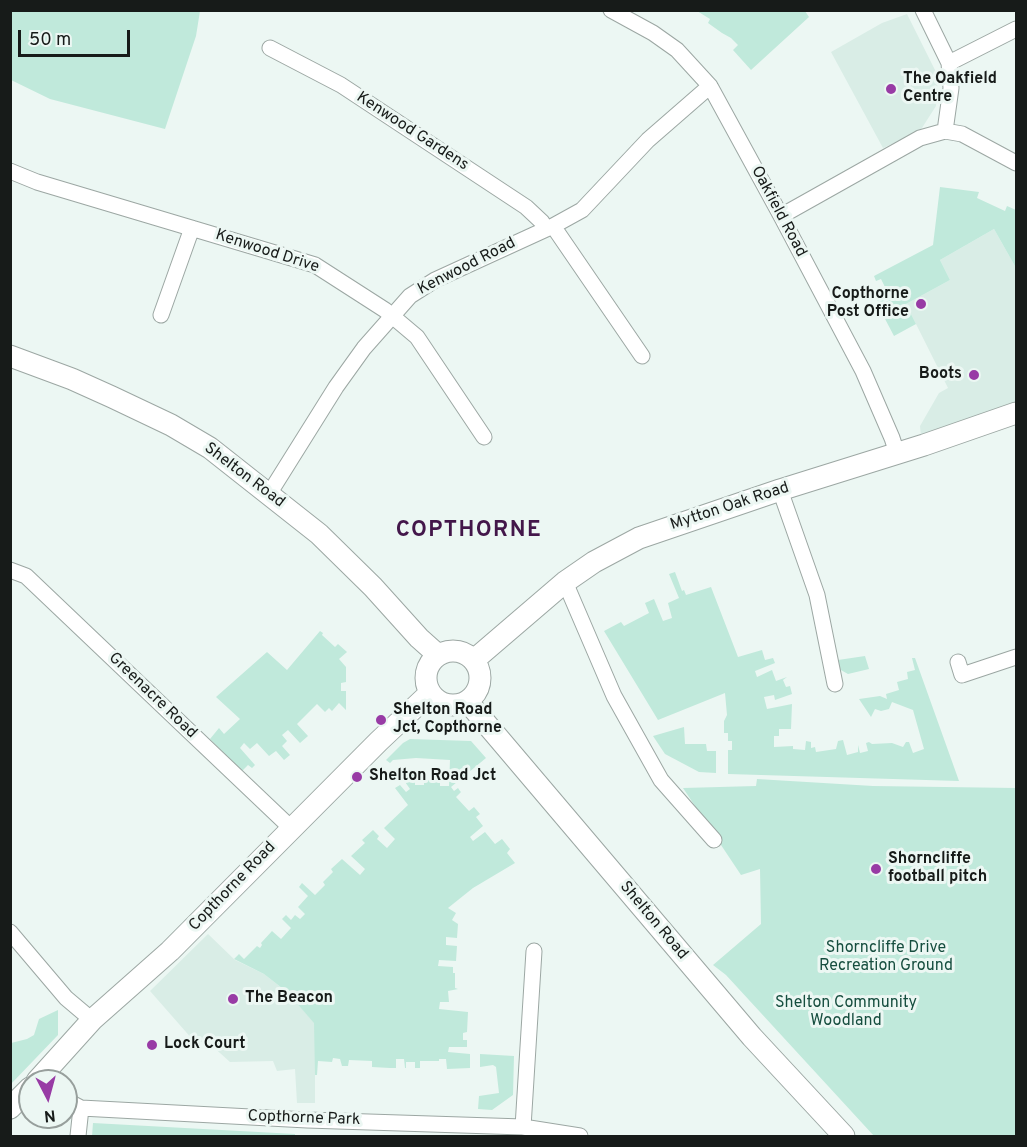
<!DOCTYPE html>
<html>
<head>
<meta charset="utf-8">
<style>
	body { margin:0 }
	#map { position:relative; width:1027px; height:1147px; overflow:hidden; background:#ecf7f3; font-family:Overpass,sans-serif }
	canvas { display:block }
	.frame { position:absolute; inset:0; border:12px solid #171b19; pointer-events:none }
	.north { position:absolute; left:18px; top:1069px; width:60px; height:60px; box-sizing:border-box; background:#ecf7f3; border:2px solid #979f9c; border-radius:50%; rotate:174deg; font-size:16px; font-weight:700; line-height:24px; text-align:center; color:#171b19 }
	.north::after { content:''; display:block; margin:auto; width:21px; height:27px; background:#983ba5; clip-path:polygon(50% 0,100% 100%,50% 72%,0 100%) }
	.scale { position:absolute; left:18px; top:30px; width:112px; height:27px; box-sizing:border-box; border:3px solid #171b19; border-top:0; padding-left:8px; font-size:18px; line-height:21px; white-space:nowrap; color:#171b19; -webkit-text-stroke:4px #ecf7f3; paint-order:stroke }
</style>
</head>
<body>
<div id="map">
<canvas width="1027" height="1147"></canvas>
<div class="frame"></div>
<div class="north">N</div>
<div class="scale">50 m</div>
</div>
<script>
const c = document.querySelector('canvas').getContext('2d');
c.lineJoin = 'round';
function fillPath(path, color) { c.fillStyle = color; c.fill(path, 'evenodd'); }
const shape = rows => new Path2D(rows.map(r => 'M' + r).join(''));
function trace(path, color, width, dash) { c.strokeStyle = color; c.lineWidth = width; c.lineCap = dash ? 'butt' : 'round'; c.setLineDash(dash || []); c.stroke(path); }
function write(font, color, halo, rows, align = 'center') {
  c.font = font + ' Overpass,sans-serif'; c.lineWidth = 6; c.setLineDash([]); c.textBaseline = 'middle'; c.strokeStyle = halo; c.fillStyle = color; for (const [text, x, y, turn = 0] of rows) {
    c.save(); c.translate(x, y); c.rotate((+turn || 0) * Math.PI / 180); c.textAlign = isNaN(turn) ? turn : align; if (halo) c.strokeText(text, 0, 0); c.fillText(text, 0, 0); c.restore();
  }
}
const built = shape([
	[907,14,938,76,936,106,920,131,883,148,831,52,882,23],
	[994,229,1016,268,1016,405,921,437,920,426,939,393,948,388,906,304,950,280,940,260],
	[208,934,235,960,264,974,287,992,315,1023,315,1103,297,1103,295,1069,277,1071,273,1061,230,1062,210,1044,193,1040,150,991]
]);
const green = shape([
	[10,11,200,11,196,36,165,129,50,99,11,80],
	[697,11,805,11,809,17,751,70,733,50,738,45,731,38,722,33,708,23,710,19],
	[940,187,979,192,977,198,1005,211,1007,206,1016,210,1016,268,994,229,940,260,950,280,906,304,916,324,894,336,884,317,887,315,875,297,887,291,881,279,876,281,874,276,933,245],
	[675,572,682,591,684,590,686,595,711,587,738,657,762,650,765,660,773,658,775,663,755,671,757,677,772,670,776,681,787,677,783,680,786,687,790,686,792,694,775,700,774,695,764,697,767,709,792,704,791,729,779,729,779,736,774,736,774,747,793,746,793,749,805,750,806,741,811,742,811,748,815,747,816,752,836,749,838,741,843,740,847,755,858,752,858,745,860,753,868,751,866,743,869,742,872,744,892,743,903,747,906,742,909,742,913,753,924,749,913,710,892,702,889,709,881,711,875,709,871,717,859,699,880,696,887,699,886,694,899,690,897,682,908,679,907,672,915,670,912,658,915,658,959,781,728,774,728,750,732,750,732,741,728,741,728,733,724,733,724,721,727,715,725,693,658,720,604,631,621,622,624,626,649,613,645,603,654,599,663,621,672,618,668,603,679,598,669,574],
	[320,631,323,633,322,635,335,647,338,644,347,652,339,659,346,667,346,682,341,683,341,691,346,691,346,710,339,703,332,711,329,708,325,712,317,704,297,724,308,736,300,743,288,730,282,735,287,741,282,746,290,755,284,760,276,751,269,756,257,743,250,749,244,743,240,748,255,765,252,768,248,765,242,771,210,739,219,728,224,734,240,719,216,697,267,652,287,670],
	[865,656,869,669,848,674,839,669,838,660],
	[684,727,685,744,706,744,707,751,716,751,716,773,699,772,665,754,653,736],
	[410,739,471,741,486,758,451,787,454,791,458,788,460,791,461,792,456,797,469,811,474,807,480,814,476,817,483,826,470,837,473,841,485,832,495,844,502,839,510,849,507,853,515,863,473,888,448,908,456,913,452,920,458,924,457,938,446,937,446,945,457,946,456,961,439,960,438,966,453,967,453,973,455,973,455,988,458,989,448,991,449,1002,440,1002,439,1009,468,1012,467,1032,463,1033,463,1040,467,1040,467,1047,449,1047,448,1052,470,1054,470,1068,447,1069,446,1059,439,1059,439,1061,420,1061,420,1068,415,1068,415,1062,406,1062,406,1068,405,1068,404,1059,396,1059,396,1068,390,1068,372,1067,372,1061,349,1060,348,1066,342,1066,340,1059,333,1058,332,1062,318,1061,317,1075,315,1075,314,1023,287,992,264,974,234,959,239,954,244,959,257,946,260,948,262,945,261,943,272,931,281,939,291,928,282,919,286,915,291,920,295,915,300,919,305,914,298,907,308,896,299,887,302,883,315,895,325,885,323,882,333,872,331,869,342,859,360,875,365,869,351,856,365,843,362,840,373,830,379,836,377,839,387,848,395,839,384,828,408,805,395,788,400,785,406,792,410,789,403,779,415,774,415,785,424,785,424,780,440,781,440,786,449,786,450,760,416,758,393,760,390,763,386,760,403,743],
	[757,779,873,786,1016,788,1016,1136,874,1136,726,975,713,965,761,924,760,869,741,875,683,788,756,786],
	[58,1010,58,1035,11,1084,11,1043,27,1039,34,1035,39,1019],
	[480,1054,514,1056,513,1095,492,1110,478,1109,479,1096,499,1093,496,1067,493,1065,480,1067],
	[93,1123,295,1134,295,1136,92,1136]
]);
const street = shape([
	[611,10,653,33,677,50,710,86,781,216,863,371,892,438,897,453],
	[923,10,949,63,951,88,945,131],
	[270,48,341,85,526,207,542,222,545,229],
	[949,63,1016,29],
	[10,171,37,182,315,265,385,310,417,337,484,437],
	[781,216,920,138,945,131,962,134,1016,163],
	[553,226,642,356],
	[161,315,192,228],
	[780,490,817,595,835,684],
	[269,494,336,387,364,348,410,296,435,280,553,226,582,210,648,140,710,86],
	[10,570,26,576,291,828],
	[565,582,614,696,661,780,714,840],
	[958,662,962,675,1016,657],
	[10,932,66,998,92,1020],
	[66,1100,81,1108,307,1120,523,1127,580,1136],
	[523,1127,534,951],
	[78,1136,81,1108]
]);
const secondary = shape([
	[10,356,72,379,112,397,171,425,210,448,319,534,373,587,419,638,438,655],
	'426 678a27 27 0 1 1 54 0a27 27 0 1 1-54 0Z',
	[474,660,565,582,594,562,639,538,780,490,924,445,1016,413],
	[467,701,752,1037,844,1136],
	[37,1081,92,1020,170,951,379,741,430,693],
	[10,1108,30,1088]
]);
const markers = [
	[891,89,6,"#983ba5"],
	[921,304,6,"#983ba5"],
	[974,375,6,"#983ba5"],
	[381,720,6,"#983ba5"],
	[357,777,6,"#983ba5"],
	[876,869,6,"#983ba5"],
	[233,999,6,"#983ba5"],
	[152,1045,6,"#983ba5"]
];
const poiNames = [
	["The Oakfield",903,80],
	["Centre",903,98],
	["Copthorne",909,295,"right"],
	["Post Office",909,313,"right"],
	["Boots",962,375,"right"],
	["Shelton Road",393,711],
	["Jct, Copthorne",393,729],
	["Shelton Road Jct",369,777],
	["Shorncliffe",888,860],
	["football pitch",888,878],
	["The Beacon",245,999],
	["Lock Court",164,1045]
];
const streetNames = [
	["Kenwood Gardens",412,132,33],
	["Oakfield Road",778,212,62],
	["Kenwood Drive",267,252,18],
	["Kenwood Road",467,267,-27],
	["Shelton Road",244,476,37],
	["Mytton Oak Road",730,507,-18],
	["Greenacre Road",152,696,44],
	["Copthorne Road",233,887,-46],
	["Shelton Road",653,921,50],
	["Copthorne Park",304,1119,2]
];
const parkNames = [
	["Shorncliffe Drive",886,949],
	["Recreation Ground",886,967],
	["Shelton Community",846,1004],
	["Woodland",846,1022]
];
const districtNames = [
	["COPTHORNE",469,532]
];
fillPath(built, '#d9ede6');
fillPath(green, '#c0e9db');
trace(street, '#9ca7a3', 17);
trace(secondary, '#9ca7a3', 23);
trace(street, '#fff', 15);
trace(secondary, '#fff', 21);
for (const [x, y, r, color] of markers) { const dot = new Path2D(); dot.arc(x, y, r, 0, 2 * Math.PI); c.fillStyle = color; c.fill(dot); trace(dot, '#ecf7f3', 2); }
write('bold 16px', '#171b19', '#ecf7f3', poiNames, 'left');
write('16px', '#171b19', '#ecf7f3', streetNames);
write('16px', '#164e3f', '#ecf7f3', parkNames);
c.letterSpacing = '1.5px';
write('bold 22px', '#43174a', '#ecf7f3', districtNames);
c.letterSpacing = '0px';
</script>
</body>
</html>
